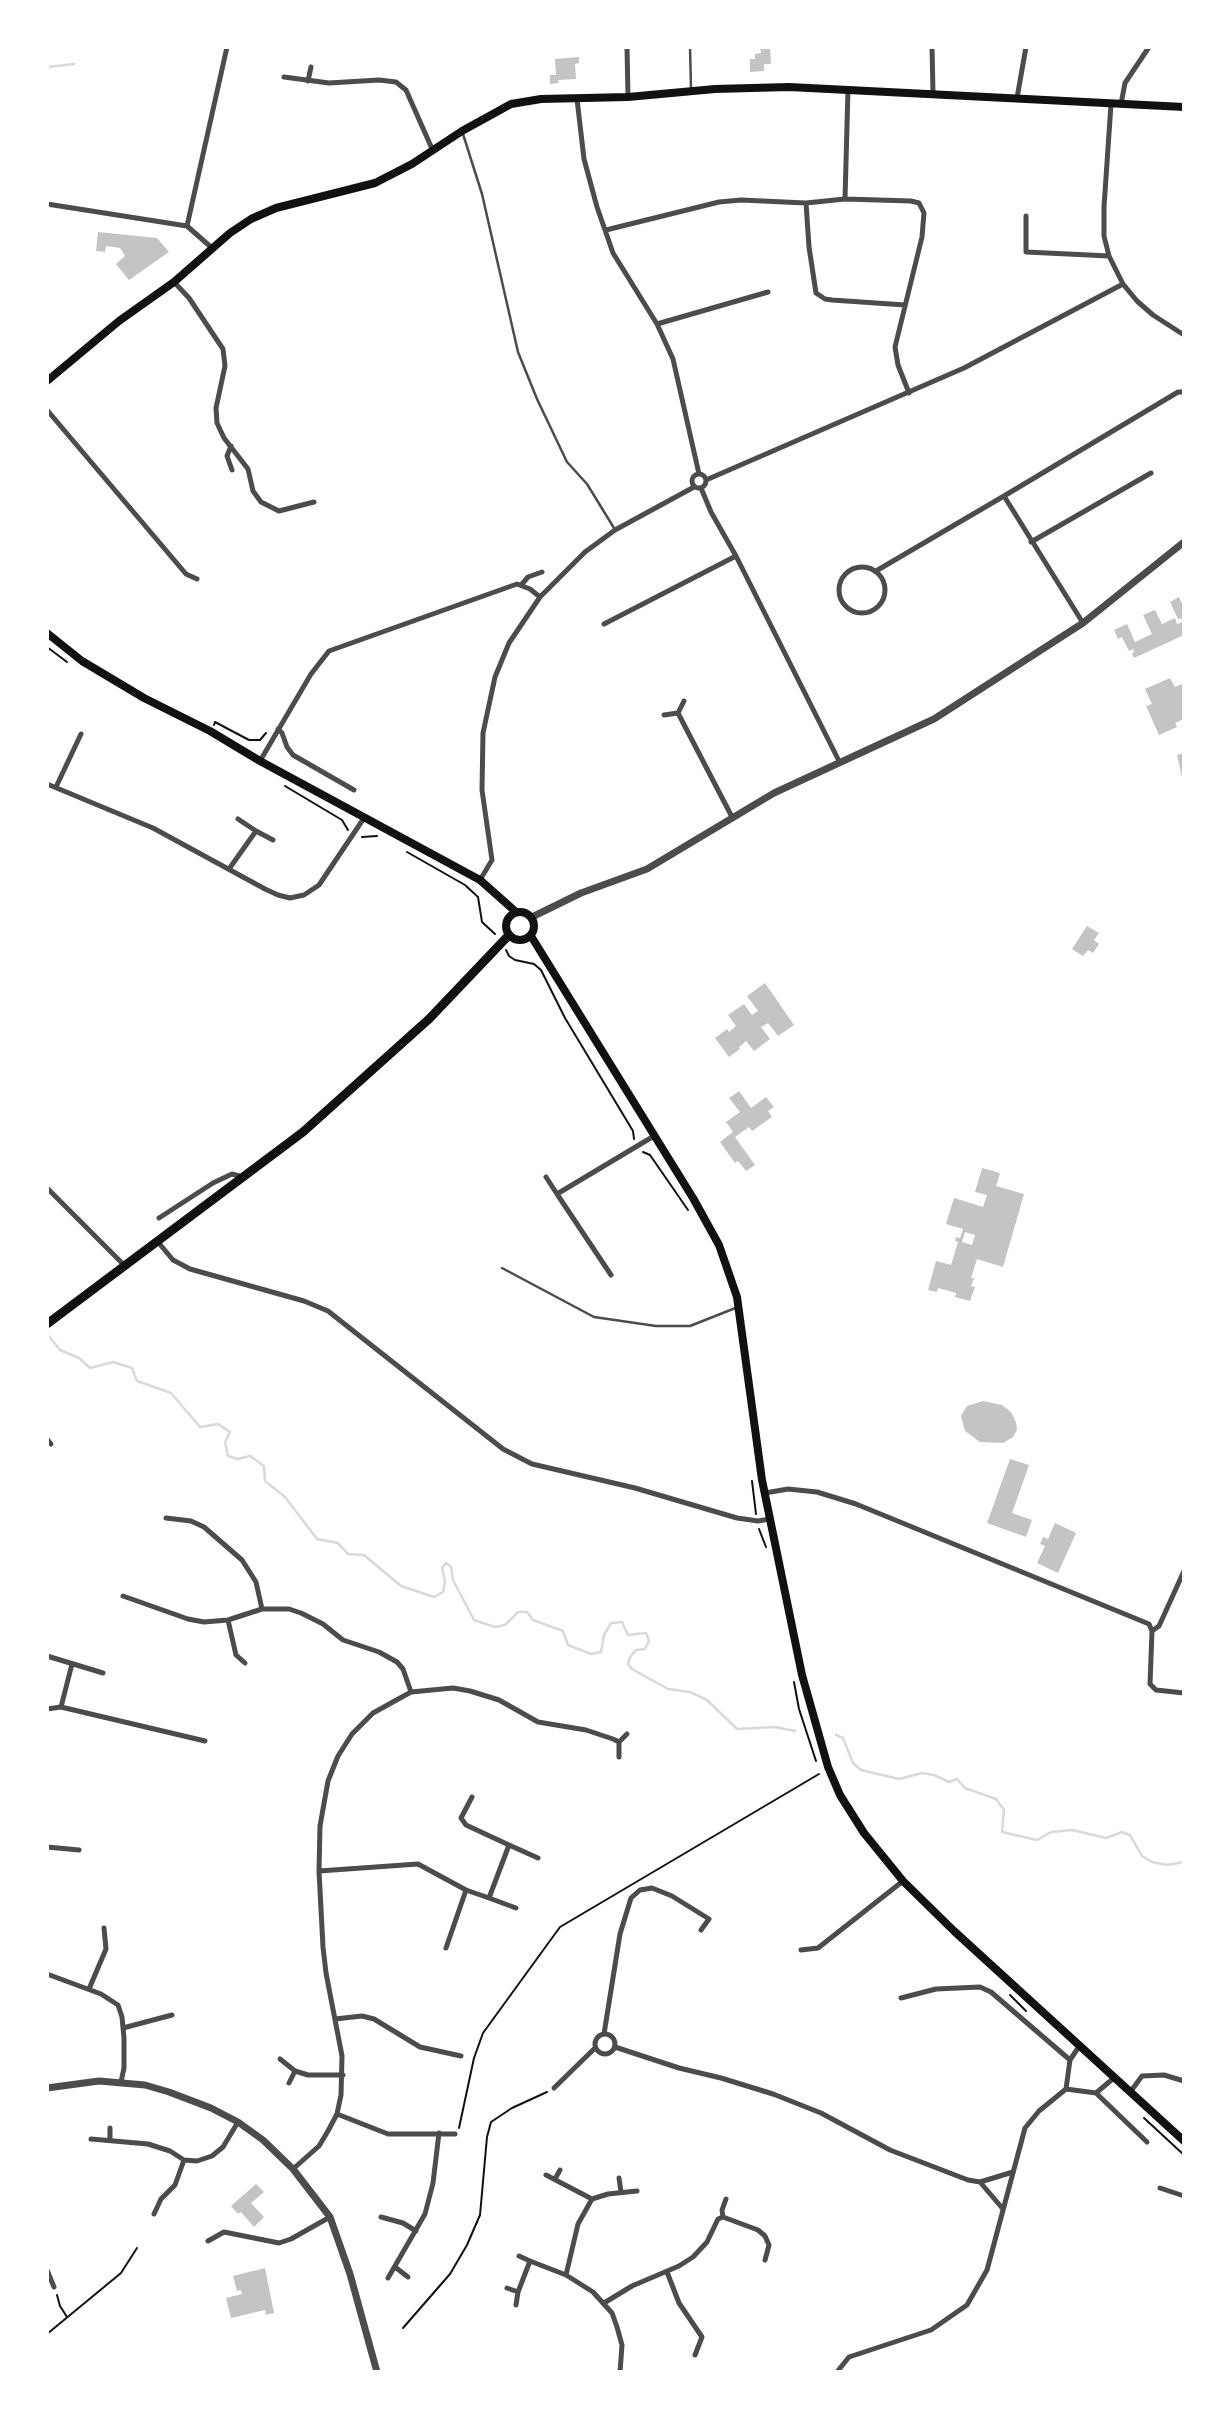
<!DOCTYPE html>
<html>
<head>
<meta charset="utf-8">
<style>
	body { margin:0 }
	#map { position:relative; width:1231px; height:2419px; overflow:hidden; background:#fff; font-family:"Fira Sans Condensed",sans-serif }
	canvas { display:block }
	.frame { position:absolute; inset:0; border:49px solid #fff; pointer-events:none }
</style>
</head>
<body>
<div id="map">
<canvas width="1231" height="2419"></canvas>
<div class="frame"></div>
</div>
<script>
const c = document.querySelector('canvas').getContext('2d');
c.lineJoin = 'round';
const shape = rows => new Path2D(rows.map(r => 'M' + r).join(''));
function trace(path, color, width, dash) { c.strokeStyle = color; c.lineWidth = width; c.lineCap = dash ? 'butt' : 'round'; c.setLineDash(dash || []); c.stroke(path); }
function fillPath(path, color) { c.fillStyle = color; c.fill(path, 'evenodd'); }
const stream = shape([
	[47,67,74,64],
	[48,1335,60,1350,79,1358,90,1368,113,1362,132,1368,137,1381,171,1393,200,1427,218,1424,230,1432,225,1442,228,1456,238,1459,250,1456,264,1466,265,1481,285,1497,317,1539,338,1543,348,1554,364,1555,401,1586,434,1597,443,1592,445,1581,442,1568,446,1563,451,1567,453,1580,474,1620,495,1627,505,1625,518,1612,527,1612,533,1620,563,1631,568,1645,591,1654,601,1652,604,1635,611,1623,622,1622,628,1635,646,1633,649,1641,645,1649,636,1650,630,1657,628,1664,632,1669,668,1689,690,1692,707,1700,737,1729,775,1727,795,1731],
	[836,1735,843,1738,853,1763,861,1770,899,1779,922,1773,934,1775,949,1782,957,1779,965,1788,996,1799,1004,1810,1002,1832,1037,1840,1051,1832,1072,1830,1106,1838,1122,1832,1130,1835,1142,1856,1152,1862,1167,1865,1184,1862]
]);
const building = shape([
	[760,47,770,47,771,64,764,64,764,71,750,72,750,59,755,59,755,54,761,53],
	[579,57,579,63,575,64,576,79,558,80,559,83,550,84,550,75,556,75,555,59],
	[98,232,157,238,169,252,129,280,116,264,125,256,120,248,106,246,105,252,96,251],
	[1179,597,1184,608,1184,635,1134,658,1132,654,1134,652,1133,649,1129,651,1122,637,1118,639,1114,630,1127,624,1135,642,1152,634,1143,615,1155,610,1162,624,1175,618,1177,624,1183,622,1181,618,1178,619,1170,602],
	[1170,678,1175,687,1184,683,1184,719,1175,723,1177,727,1159,735,1146,706,1152,704,1145,689],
	[1184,753,1184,782,1183,782,1177,755],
	[1087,926,1099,933,1094,940,1099,944,1093,953,1088,950,1083,956,1072,949],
	[765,983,794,1025,778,1036,768,1023,761,1027,770,1039,754,1051,746,1041,739,1047,740,1049,729,1057,715,1038,727,1029,729,1032,736,1026,728,1015,744,1004,752,1015,758,1011,747,996],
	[739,1091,751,1108,766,1097,774,1107,768,1111,772,1117,752,1131,749,1127,735,1137,755,1165,746,1171,738,1161,735,1163,720,1142,733,1132,726,1122,740,1112,729,1098],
	[982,1168,1000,1173,996,1186,1024,1194,1003,1267,977,1259,971,1278,974,1278,971,1286,975,1287,970,1301,955,1297,956,1293,938,1288,937,1292,928,1290,936,1261,951,1265,958,1242,955,1241,956,1237,960,1238,963,1229,946,1224,954,1198,983,1207,987,1195,975,1192],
	[965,1232,975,1235,972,1245,962,1242],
	[983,1401,1002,1405,1011,1412,1016,1422,1017,1430,1013,1437,1003,1443,980,1442,965,1431,961,1416,967,1406],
	[1010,1459,1029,1465,1012,1513,1032,1520,1026,1537,987,1523],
	[1055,1523,1076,1533,1058,1573,1037,1563,1045,1546,1040,1544,1043,1537,1048,1539],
	[256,2184,264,2192,251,2203,264,2217,254,2227,241,2212,238,2214,231,2206],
	[265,2268,274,2313,266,2315,265,2310,231,2318,226,2298,242,2294,241,2290,237,2291,233,2276]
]);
const path = shape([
	[47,647,67,662],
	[214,725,215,722,249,740,260,740,266,733],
	[285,786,342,820,348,830],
	[362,837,377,836],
	[407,852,465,885,478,897,482,922,495,934],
	[506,950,509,956,515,960,534,964,541,970,565,1018,633,1131,634,1139],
	[643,1152,650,1155,688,1210],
	[752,1481,756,1514],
	[759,1529,766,1547],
	[794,1682,799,1709,816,1761],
	[1010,1995,1026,2011],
	[1144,2118,1184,2155],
	[459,2128,474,2058,483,2033,560,1927,819,1774],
	[57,2295,60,2306,67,2317],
	[403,2328,450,2274,467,2245,480,2215,487,2137,491,2122,512,2108,547,2092],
	[47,2334,121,2273,137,2248]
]);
const service = shape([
	[690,47,691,88],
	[463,134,482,194,518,352,537,399,567,462,587,484,614,528],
	[502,1268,594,1317,656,1326,690,1326,738,1307]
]);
const minor = shape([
	[627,47,628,97],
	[932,47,933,93],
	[284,77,329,83,379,80,396,82,406,90,433,151],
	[308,81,311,67],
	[1017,98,1026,47],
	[577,99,584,159,597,207,613,253,657,324,673,359,699,474],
	[1111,104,1104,207,1104,236,1109,256,1123,284,1137,301,1153,315,1184,335],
	[1121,104,1125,83,1149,47],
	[845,199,848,89],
	[806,203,809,247,816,293,825,299,832,300,905,305],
	[47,204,187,226,212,248],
	[1026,216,1026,252,1109,256],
	[187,226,227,47],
	[606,230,719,202,741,200,806,203,845,199,911,201,919,203,924,213,922,237,895,347,898,365,909,393],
	[174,282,189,298,223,349,225,366,216,408,217,423,224,438,248,469,253,491,261,502,279,511,314,502],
	[657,324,768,292],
	[47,410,186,574,197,579],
	[231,446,227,456,232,470],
	'692 481a7 7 0 1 1 14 0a7 7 0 1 1-14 0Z',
	[706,480,964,368,1123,284],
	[701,488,711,512,736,556,839,761],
	[1031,542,1151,473],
	'839 590a23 23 0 1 1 46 0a23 23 0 1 1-46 0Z',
	[876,571,1004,496],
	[522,584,528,577,542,572],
	[1083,623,1004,496,1178,392,1184,392],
	[604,624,736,556],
	[684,701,678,713,732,817],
	[664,715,678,713],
	[278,729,282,733,287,747,293,755,354,790],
	[260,761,311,674,329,651,517,584,530,589,540,597],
	[47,784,153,828,265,889,278,895,290,898,304,895,319,885,364,818],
	[56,787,81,734],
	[256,831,273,840],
	[229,869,256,831,238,819],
	[480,880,492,860,482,790,483,733,495,677,509,643,540,597,585,552,615,530,694,487],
	[546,1177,557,1194],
	[47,1188,125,1266],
	[159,1218,213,1183,232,1174,243,1177],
	[158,1242,173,1260,190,1269,304,1301,328,1311,503,1449,532,1464,635,1488,737,1518,758,1521,770,1519],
	[611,1275,557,1194,654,1136],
	[47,1439,51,1444],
	[765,1493,788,1489,817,1492,856,1504,1149,1624,1152,1631,1150,1684,1156,1690,1184,1693],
	[166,1518,191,1521,204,1527,242,1560,256,1582,262,1609],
	[123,1596,188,1619,204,1622,228,1620,262,1609,289,1609,301,1613,323,1624,343,1640,379,1652,397,1662,403,1669,411,1692],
	[228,1620,236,1655,245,1663],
	[1152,1631,1159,1626,1184,1571],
	[47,1656,103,1673],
	[61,1707,72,1664],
	[47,1709,61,1707,205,1741],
	[619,1742,627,1734],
	[472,1797,461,1818,466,1825,509,1845],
	[47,1847,79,1850],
	[319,1871,418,1864,466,1890,489,1898,509,1845,538,1858],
	[489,1898,516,1908],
	[446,1948,466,1890],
	[801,1950,818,1948,903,1881],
	[47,1974,101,1994,118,2005,122,2017,124,2038,124,2068,121,2082],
	[89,1989,106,1949,104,1928],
	[901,1998,936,1989,980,1987,991,1992,1070,2060],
	[335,2019,362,2016,374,2019,420,2047,461,2056],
	[123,2028,172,2015],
	'595 2044a10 10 0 1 1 20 0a10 10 0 1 1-20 0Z',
	[604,2034,620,1934,631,1898,640,1890,652,1888,672,1896,709,1919,701,1930],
	[615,2047,679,2068,721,2078,773,2094,821,2113,890,2150,968,2180,980,2182,1013,2172],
	[280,2059,295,2071,308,2075,343,2075],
	[289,2083,295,2071],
	[554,2088,595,2048],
	[1066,2089,1096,2093,1115,2077],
	[1066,2089,1070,2060,1080,2045],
	[1131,2091,1142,2076,1164,2075,1184,2081],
	[1096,2093,1147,2142],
	[337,2114,388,2134,455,2134],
	[91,2139,148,2144,170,2151,184,2160,197,2161,212,2156,223,2147,238,2122],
	[110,2140,110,2128],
	[293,2169,319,2146,328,2131,337,2114,341,2095,342,2056,326,1973,323,1947,319,1871,320,1826,328,1781,338,1756,352,1734,373,1713,411,1692,453,1688,470,1691,499,1700,538,1722,586,1730,613,1739,619,1742,619,1757],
	[546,2175,592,2199],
	[619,2178,621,2192],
	[555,2179,560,2170],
	[980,2182,1003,2209],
	[1160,2188,1184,2196],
	[154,2214,161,2199,175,2185,184,2160],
	[381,2217,403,2223,416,2231],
	[723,2217,758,2230,765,2236,769,2245,765,2260],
	[208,2241,224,2232,279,2243,291,2239,330,2217],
	[519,2256,530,2261],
	[395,2267,408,2277],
	[47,2270,54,2287],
	[667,2272,679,2303,702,2337,695,2355],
	[566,2275,578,2224,592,2199,608,2194,637,2191],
	[388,2278,425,2214,433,2183,439,2133],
	[507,2288,518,2292,516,2305],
	[518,2292,530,2261,566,2275,593,2292,612,2313,617,2327,622,2345,620,2372],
	[604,2303,632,2286,679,2266,693,2257,707,2242,718,2219,723,2217,722,2210,726,2199],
	[837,2372,849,2357,931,2330,967,2305,987,2270,1025,2128,1039,2111,1066,2089]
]);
const tertiary = shape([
	[532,917,581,893,647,869,774,793,934,719,1083,623,1184,542],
	[47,2088,99,2081,145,2085,169,2092,211,2108,238,2122,263,2140,293,2169,330,2217,350,2274,377,2372]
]);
const secondary = shape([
	[47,381,119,321,174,282,230,233,251,219,276,208,375,183,412,164,462,131,511,104,541,99,628,97,715,89,789,87,1184,107],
	[47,633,82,661,144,698,210,731,260,761,480,880,516,912],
	'506 926a14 14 0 1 1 28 0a14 14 0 1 1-28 0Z',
	[531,936,693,1198,719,1245,737,1297,762,1480,802,1675,828,1767,840,1795,864,1833,903,1881,954,1931,1184,2141]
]);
const primary = shape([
	[47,1324,303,1132,429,1019,509,935]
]);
trace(stream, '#d9d9d9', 2.5);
fillPath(building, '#c4c4c4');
trace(path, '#111', 2);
trace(service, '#4c4c4c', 2.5);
trace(minor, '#4c4c4c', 5);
trace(tertiary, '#4c4c4c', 7);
trace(secondary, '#111', 8);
trace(primary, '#111', 9);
</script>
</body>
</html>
